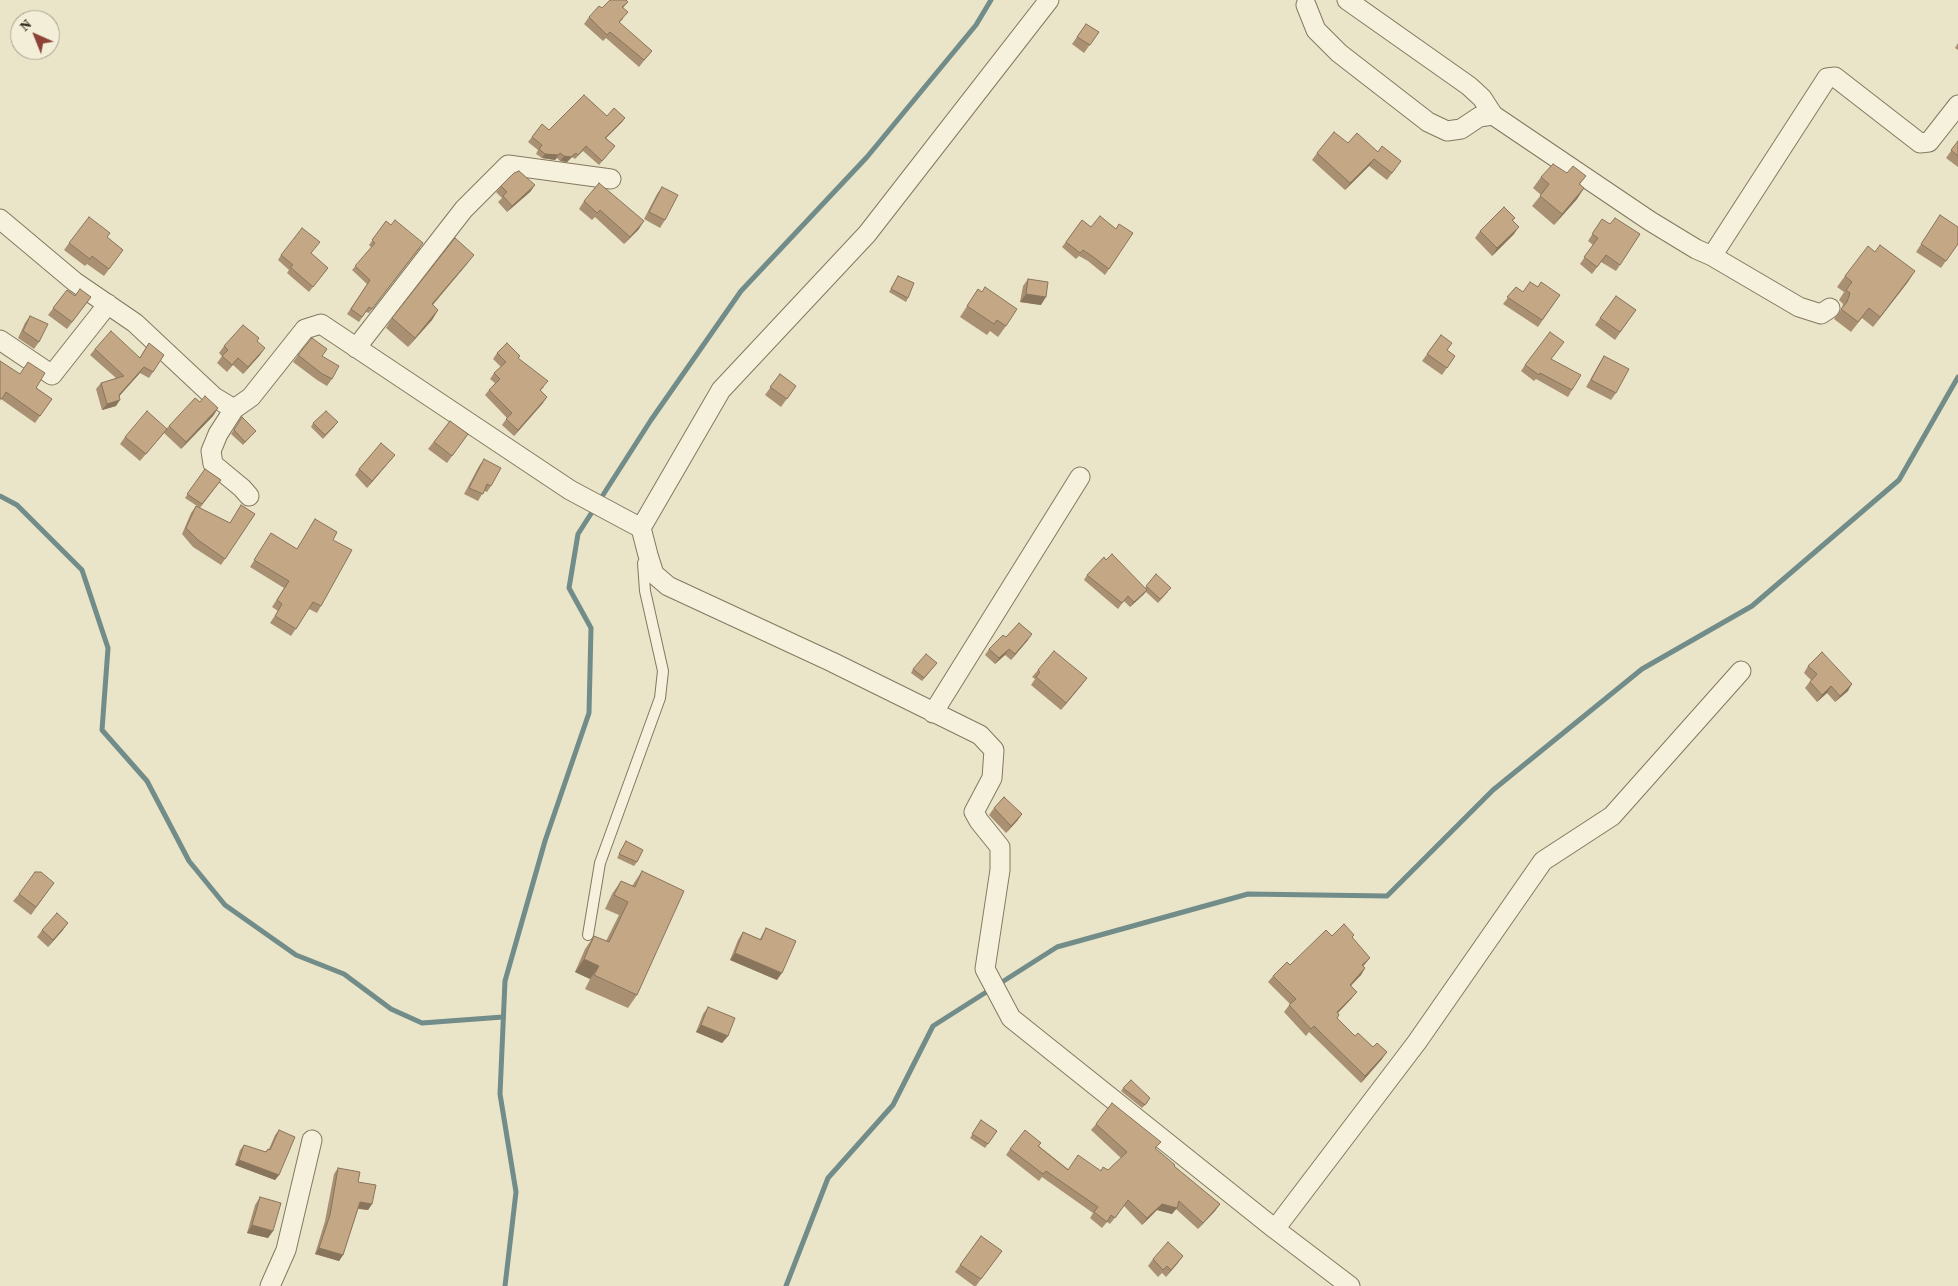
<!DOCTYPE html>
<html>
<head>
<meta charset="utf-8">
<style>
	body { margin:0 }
	#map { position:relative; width:1958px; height:1286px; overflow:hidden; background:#eae5c9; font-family:"Source Serif 4",serif }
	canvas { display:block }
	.north { position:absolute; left:10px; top:10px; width:50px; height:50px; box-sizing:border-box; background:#f2eed8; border:1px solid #a7a28f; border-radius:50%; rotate:316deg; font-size:14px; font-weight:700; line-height:20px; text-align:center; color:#362f22 }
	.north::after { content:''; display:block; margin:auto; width:18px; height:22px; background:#8d4237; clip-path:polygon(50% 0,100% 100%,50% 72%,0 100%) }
</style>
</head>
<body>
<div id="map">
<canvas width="1958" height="1286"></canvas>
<div class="north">N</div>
</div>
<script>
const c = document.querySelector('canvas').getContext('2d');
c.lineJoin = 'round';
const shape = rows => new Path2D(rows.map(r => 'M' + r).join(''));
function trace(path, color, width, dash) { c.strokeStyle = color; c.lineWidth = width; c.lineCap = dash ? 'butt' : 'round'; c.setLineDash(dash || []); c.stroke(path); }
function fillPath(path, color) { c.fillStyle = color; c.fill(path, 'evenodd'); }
const stream = shape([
	[0,496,17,505,82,570,108,648,102,730,147,781,189,861,225,905,296,955,344,974,391,1009,422,1023,503,1017],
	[505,1286,516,1192,500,1094,505,981,545,841,589,713,591,628,569,588,578,534,651,420,741,291,867,157,976,25,991,0],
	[786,1286,828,1178,893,1105,933,1026,1057,947,1248,894,1387,896,1493,790,1642,669,1752,606,1899,480,1958,377]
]);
const service = shape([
	[588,935,600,863,660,698,663,671,645,591,643,563,645,560]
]);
const minor = shape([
	[1347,0,1469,86,1482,98,1493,115],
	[1306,5,1316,30,1339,53,1428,122,1447,131,1461,129,1479,117,1493,115,1650,221,1696,249,1712,256,1799,307,1821,314,1830,308],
	[0,219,75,282,135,323,214,397,234,409,251,397,305,329,321,324,570,490,641,528,648,555,654,574,668,586,832,662,980,735,994,750,992,778,974,812,979,821,1000,847,1000,870,985,969,1011,1018,1275,1229,1417,1042,1543,861,1612,816,1741,671],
	[1712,256,1827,78,1835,77,1920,143,1929,142,1958,105],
	[0,340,52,375,108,304],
	[356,348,464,209,508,165,611,179],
	[234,409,218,434,211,451,213,464,242,488,249,496],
	[641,528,721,390,867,234,1049,0],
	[933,713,1080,477],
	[1275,1229,1350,1286],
	[270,1286,286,1250,312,1140]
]);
const wall = shape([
	[628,2,623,8,623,19,619,23,652,51,639,67,606,38,603,41,584,24,589,17,602,8],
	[1086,24,1099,32,1084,53,1072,44],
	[1958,43,1958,50,1955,48],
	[607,116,625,118,622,122,606,138,615,146,599,165,583,151,575,159,572,157,567,162,560,161,557,158,555,160,542,158,536,154,538,150,528,142,542,124,549,130],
	[1958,141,1958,167,1946,158],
	[1348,143,1396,168,1387,180,1369,166,1345,190,1312,160,1317,153],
	[1567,173,1586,176,1580,184,1584,188,1577,199,1554,225,1532,206,1541,195,1533,188,1541,177],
	[535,185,530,192,507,212,498,202,502,198,496,192,501,186],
	[662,187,665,220,660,228,644,219,657,194],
	[584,201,639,229,624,244,595,217,592,220,579,209],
	[1940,215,1958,244,1941,268,1916,252],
	[1515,218,1513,220,1514,234,1492,256,1475,238,1480,231],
	[1602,219,1610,224,1640,234,1616,271,1601,262,1592,274,1580,264,1593,245,1588,241],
	[1082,220,1091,227,1116,229,1133,233,1105,275,1088,261,1079,256,1076,259,1062,247],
	[386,221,420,248,369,313,366,312,359,322,347,314,367,284,352,270,372,248,369,245],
	[107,237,123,250,104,276,87,264,85,266,64,250,69,243],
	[1875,252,1915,271,1873,327,1862,318,1851,332,1834,319,1842,308,1843,304,1839,300,1844,292,1837,287,1845,276],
	[311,254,328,268,309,292,287,273,289,270,278,260,281,255],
	[467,264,433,305,438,310,432,320,408,347,386,328,392,318],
	[898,276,908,298,906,302,889,292],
	[1028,279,1041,305,1020,302,1023,286],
	[1516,287,1523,292,1537,287,1560,295,1538,327,1503,304],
	[978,289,1006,326,998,337,990,331,987,335,960,317],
	[67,290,75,296,91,297,67,329,48,315],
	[1616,296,1636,310,1615,340,1595,325],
	[30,316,39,342,34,349,18,338,25,323],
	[1441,335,1447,350,1455,356,1442,375,1422,361],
	[257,341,260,355,243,374,233,365,227,372,217,363,222,356,219,353,224,346],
	[149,343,153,372,149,378,140,373,119,396,116,406,102,410,96,389,101,383,116,378,90,355,95,349,140,357],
	[497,353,520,356,518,358,544,387,540,391,543,403,514,436,502,425,507,418,485,395,489,390,495,383,490,379,494,373,501,367,493,359],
	[298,355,322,356,332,379,327,386,317,380,293,362],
	[1604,356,1616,393,1611,400,1586,387,1599,364],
	[1551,359,1572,390,1568,397,1536,379,1534,381,1521,371,1525,365],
	[0,361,52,399,35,423,1,399,0,401],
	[780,374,796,386,781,407,765,395],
	[200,402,218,408,213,416,181,449,164,433,140,461,120,444,125,437,167,428,169,426],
	[242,417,256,431,243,445,231,434],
	[450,421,468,434,447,463,428,449],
	[313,423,335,426,323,439,311,427],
	[395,455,367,488,355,475,359,469],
	[484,459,491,486,487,492,484,491,478,501,464,494,479,466],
	[205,469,221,480,200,508,185,498],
	[241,505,255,514,221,565,193,547,182,534,191,513,196,506,230,523],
	[315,519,333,540,321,606,317,613,309,609,291,636,270,623,278,611,272,607,284,588,250,567,271,533,297,549],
	[1156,574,1168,592,1158,603,1146,592,1143,595,1130,607,1124,601,1118,609,1084,580,1087,575,1145,588],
	[1028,640,1011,660,1005,655,995,664,985,655,989,649],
	[937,663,922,681,911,673,913,669],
	[1808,666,1848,691,1835,702,1827,693,1817,702,1805,688,1811,680,1804,673],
	[1038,670,1087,678,1061,710,1031,685,1035,679,1032,677],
	[994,808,1022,814,1017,821,1006,833,989,815],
	[626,841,637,862,634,866,617,858],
	[642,871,637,995,628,1008,585,989,590,979,575,972,585,949,594,936,606,941,619,915,605,909,612,894,621,881,632,886],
	[54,883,31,915,13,901,19,894],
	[766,928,777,980,730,960,738,940,743,932,760,939],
	[42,930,63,930,48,947,37,937],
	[1354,935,1352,938,1370,958,1363,966,1365,968,1361,975,1351,986,1352,998,1338,1013,1339,1015,1337,1018,1355,1036,1382,1059,1361,1083,1309,1032,1306,1036,1284,1012,1290,1004,1268,982,1273,976,1332,936],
	[708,1007,728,1036,722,1043,696,1032,703,1014],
	[1123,1088,1148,1102,1142,1108,1121,1091],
	[981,1120,997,1131,985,1148,970,1138],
	[1096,1124,1156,1149,1174,1166,1220,1204,1215,1211,1198,1229,1176,1209,1172,1214,1157,1210,1142,1225,1124,1206,1110,1224,1107,1222,1102,1228,1090,1218,1093,1213,1042,1177,1039,1181,1006,1155,1010,1149,1041,1143,1039,1146,1068,1169,1101,1171,1108,1170,1121,1158,1091,1130],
	[279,1130,279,1175,275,1180,235,1165,240,1150,244,1145,265,1152,268,1149,269,1149,275,1135],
	[338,1168,358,1182,372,1204,368,1210,358,1209,343,1255,339,1261,315,1254,325,1221,334,1174],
	[260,1197,273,1231,268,1238,247,1233,255,1205],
	[981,1236,1002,1251,976,1286,974,1286,955,1272],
	[1183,1256,1166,1277,1162,1273,1158,1277,1148,1266,1153,1259]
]);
const shadedWall = shape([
	[625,118,622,122,602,142,605,138],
	[560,153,555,160,542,158,545,154],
	[576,153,567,162,560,161,564,156],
	[1374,159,1369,166,1345,190,1350,183],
	[535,185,530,192,507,212,512,206],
	[1584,188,1577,199,1554,225,1562,214],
	[644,221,639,229,624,244,630,237],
	[1519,227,1514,234,1492,256,1497,248],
	[474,255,467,264,425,313,432,304],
	[1915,271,1908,282,1873,327,1880,317],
	[1026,294,1046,297,1041,305,1020,302],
	[438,310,432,320,408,347,415,338],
	[265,348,260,355,243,374,248,367],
	[144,367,140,373,115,401,119,395],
	[547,397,543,403,514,436,518,430],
	[120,400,116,406,102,410,107,404],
	[218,408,213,416,181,449,186,442],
	[395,455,390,461,367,488,372,481],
	[1147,590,1143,595,1130,607,1134,602],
	[1032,634,1028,640,1011,660,1015,654],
	[1009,649,1005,655,995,664,999,658],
	[1087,678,1081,686,1061,710,1066,703],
	[1852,684,1848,691,1835,702,1840,696],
	[1831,686,1827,693,1817,702,1822,695],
	[1022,814,1017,821,1006,833,1011,826],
	[68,923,63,930,48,947,53,940],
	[735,953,782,973,777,980,730,960],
	[1370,958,1365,964,1357,972,1362,965],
	[584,959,599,966,590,979,575,972],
	[1365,968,1361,975,1345,991,1350,985],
	[1357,992,1352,998,1332,1019,1337,1012],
	[701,1025,728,1036,722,1043,696,1032],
	[1387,1052,1382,1059,1361,1083,1365,1076],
	[239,1160,279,1175,275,1180,235,1165],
	[360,1202,372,1204,368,1210,356,1208],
	[1162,1204,1177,1208,1172,1214,1157,1210,1142,1225,1147,1218],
	[1220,1204,1215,1211,1198,1229,1203,1223],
	[252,1225,273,1231,268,1238,247,1233],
	[319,1248,343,1255,339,1261,315,1254],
	[1183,1256,1178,1263,1166,1277,1171,1270]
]);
const building = shape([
	[610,0,626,0,628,2,622,7,628,12,619,22,652,51,644,60,610,32,607,35,589,17,599,6,602,8,610,0],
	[1086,24,1099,32,1090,45,1077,37,1086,24],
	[584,95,607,116,614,108,625,118,605,138,615,146,602,161,586,146,578,155,576,153,571,157,564,156,560,153,558,155,545,154,539,149,542,145,532,137,542,124,549,130,584,95],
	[1334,132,1348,143,1357,133,1378,152,1382,146,1401,161,1392,173,1374,159,1350,183,1317,153,1334,132],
	[1958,141,1958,156,1951,150,1958,141],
	[1553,164,1567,173,1573,166,1586,176,1579,184,1584,188,1562,214,1540,196,1549,184,1541,177,1553,164],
	[519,171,535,185,512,206,503,196,507,192,501,186,514,173,519,171],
	[599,183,644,221,630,237,600,210,597,213,584,201,599,183],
	[662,187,678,195,665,220,649,212,662,187],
	[1504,207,1515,218,1512,220,1519,227,1497,248,1480,231,1504,207],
	[1940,215,1958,227,1958,244,1946,261,1921,244,1940,215],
	[1100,216,1116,229,1119,224,1133,233,1109,269,1092,256,1083,250,1080,253,1066,242,1082,220,1091,227,1100,216],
	[89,217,110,233,107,237,123,250,109,269,92,256,90,259,69,243,89,217],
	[1615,218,1640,234,1620,265,1606,255,1597,267,1584,257,1598,238,1592,234,1602,219,1610,224,1615,218],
	[395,220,423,243,372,309,369,307,362,317,351,309,370,280,355,266,375,243,372,240,386,221,391,225,395,220],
	[302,228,320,242,311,253,328,268,313,287,290,267,293,265,281,255,302,228],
	[455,238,474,255,432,304,438,310,415,338,392,318,455,238],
	[1880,245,1915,271,1880,317,1869,308,1858,322,1841,309,1847,302,1850,293,1846,290,1852,282,1845,276,1868,246,1875,252,1880,245],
	[898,276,914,283,908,298,891,289,898,276],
	[1028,279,1048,282,1046,297,1026,294,1028,279],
	[1530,282,1538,287,1541,282,1560,295,1542,320,1507,297,1516,287,1523,292,1530,282],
	[985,287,1017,309,1006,326,997,320,994,324,967,306,978,289,982,292,985,287],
	[80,289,91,297,72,322,53,308,67,290,75,296,80,289],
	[1616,296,1636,310,1620,332,1600,318,1616,296],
	[30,316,48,324,39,342,23,331,30,316],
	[243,325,259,338,257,341,265,348,248,367,238,358,232,365,222,356,228,350,224,346,243,325],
	[111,331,140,358,149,343,164,355,153,372,144,367,119,395,120,400,107,404,101,383,124,376,95,349,111,331],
	[1550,332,1564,342,1551,359,1581,375,1572,390,1540,373,1539,375,1525,365,1550,332],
	[1441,335,1452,343,1447,350,1455,356,1447,368,1427,354,1441,335],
	[312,338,327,349,322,356,339,366,332,379,321,373,298,355,312,338],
	[507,343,520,356,518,358,548,381,540,390,547,397,518,430,506,419,512,413,489,390,500,379,494,373,506,362,497,353,507,343],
	[1604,356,1629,369,1616,393,1591,380,1604,356],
	[0,361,20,374,28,362,45,373,36,388,52,399,40,416,6,392,2,399,0,398,0,361],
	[780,374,796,386,787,399,770,387,780,374],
	[205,396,218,408,186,442,169,426,195,398,200,402,205,396],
	[147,411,167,429,146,454,125,437,147,411],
	[326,411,338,422,325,435,313,423,326,411],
	[242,417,256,431,245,442,234,430,242,417],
	[450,421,468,434,452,456,434,442,450,421],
	[381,443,395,455,372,481,359,469,381,443],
	[484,459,501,468,491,486,487,484,483,494,469,488,484,459],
	[205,469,221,480,202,504,187,494,205,469],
	[241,505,255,514,225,559,198,540,186,528,196,506,230,523,241,505],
	[315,519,337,532,333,540,352,550,321,606,313,602,296,629,275,616,282,604,277,600,289,581,254,560,271,533,297,549,315,519],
	[1112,554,1147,590,1134,602,1128,596,1122,603,1087,575,1104,557,1106,560,1112,554],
	[1156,574,1171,588,1160,599,1146,586,1156,574],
	[1019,623,1032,634,1015,654,1009,649,999,658,989,649,1003,635,1006,637,1019,623],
	[1054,651,1087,678,1066,703,1036,677,1040,672,1038,670,1054,651],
	[1822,652,1852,684,1840,696,1831,686,1822,695,1810,682,1817,674,1808,666,1822,652],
	[926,654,937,663,924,678,913,669,926,654],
	[1004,797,1022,814,1011,826,994,808,1004,797],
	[626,841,643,850,637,862,619,854,626,841],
	[642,871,684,891,637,995,594,975,599,966,584,959,594,936,609,942,628,902,614,895,621,881,635,887,642,871],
	[35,872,41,872,54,883,36,907,19,894,35,872],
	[57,913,68,923,53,940,42,930,57,913],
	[1344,924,1354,935,1352,937,1370,958,1362,965,1365,968,1350,985,1357,992,1337,1012,1339,1015,1337,1018,1355,1036,1358,1033,1373,1047,1377,1043,1387,1052,1365,1076,1314,1026,1311,1029,1289,1005,1296,999,1273,976,1287,962,1290,965,1326,930,1332,936,1344,924],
	[766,928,796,941,782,973,735,953,743,932,761,940,766,928],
	[708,1007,735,1018,728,1036,701,1025,708,1007],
	[1131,1080,1150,1098,1145,1105,1123,1088,1131,1080],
	[1112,1103,1161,1142,1155,1148,1175,1165,1174,1166,1220,1204,1203,1223,1179,1201,1177,1208,1162,1204,1147,1218,1128,1200,1115,1218,1111,1215,1107,1222,1094,1212,1098,1207,1046,1171,1043,1174,1010,1149,1025,1130,1041,1143,1038,1146,1068,1170,1078,1155,1101,1171,1103,1167,1108,1170,1127,1152,1096,1124,1112,1103],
	[981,1120,997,1131,988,1144,972,1134,981,1120],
	[279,1130,295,1137,279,1175,239,1160,244,1145,266,1152,268,1149,270,1150,279,1130],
	[338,1168,360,1172,358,1182,376,1185,372,1204,360,1202,343,1255,319,1248,330,1215,338,1168],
	[260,1197,281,1203,273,1231,252,1225,260,1197],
	[981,1236,1002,1251,981,1279,960,1265,981,1236],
	[1168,1242,1183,1256,1171,1270,1167,1266,1163,1270,1153,1259,1168,1242]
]);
trace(stream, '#718c89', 5);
trace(service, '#847860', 12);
trace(minor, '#847860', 21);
trace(service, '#f5f1dc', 10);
trace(minor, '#f5f1dc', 19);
fillPath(wall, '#a99072');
fillPath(shadedWall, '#89755c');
fillPath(building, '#c4a784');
trace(building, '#89755c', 1);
</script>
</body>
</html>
